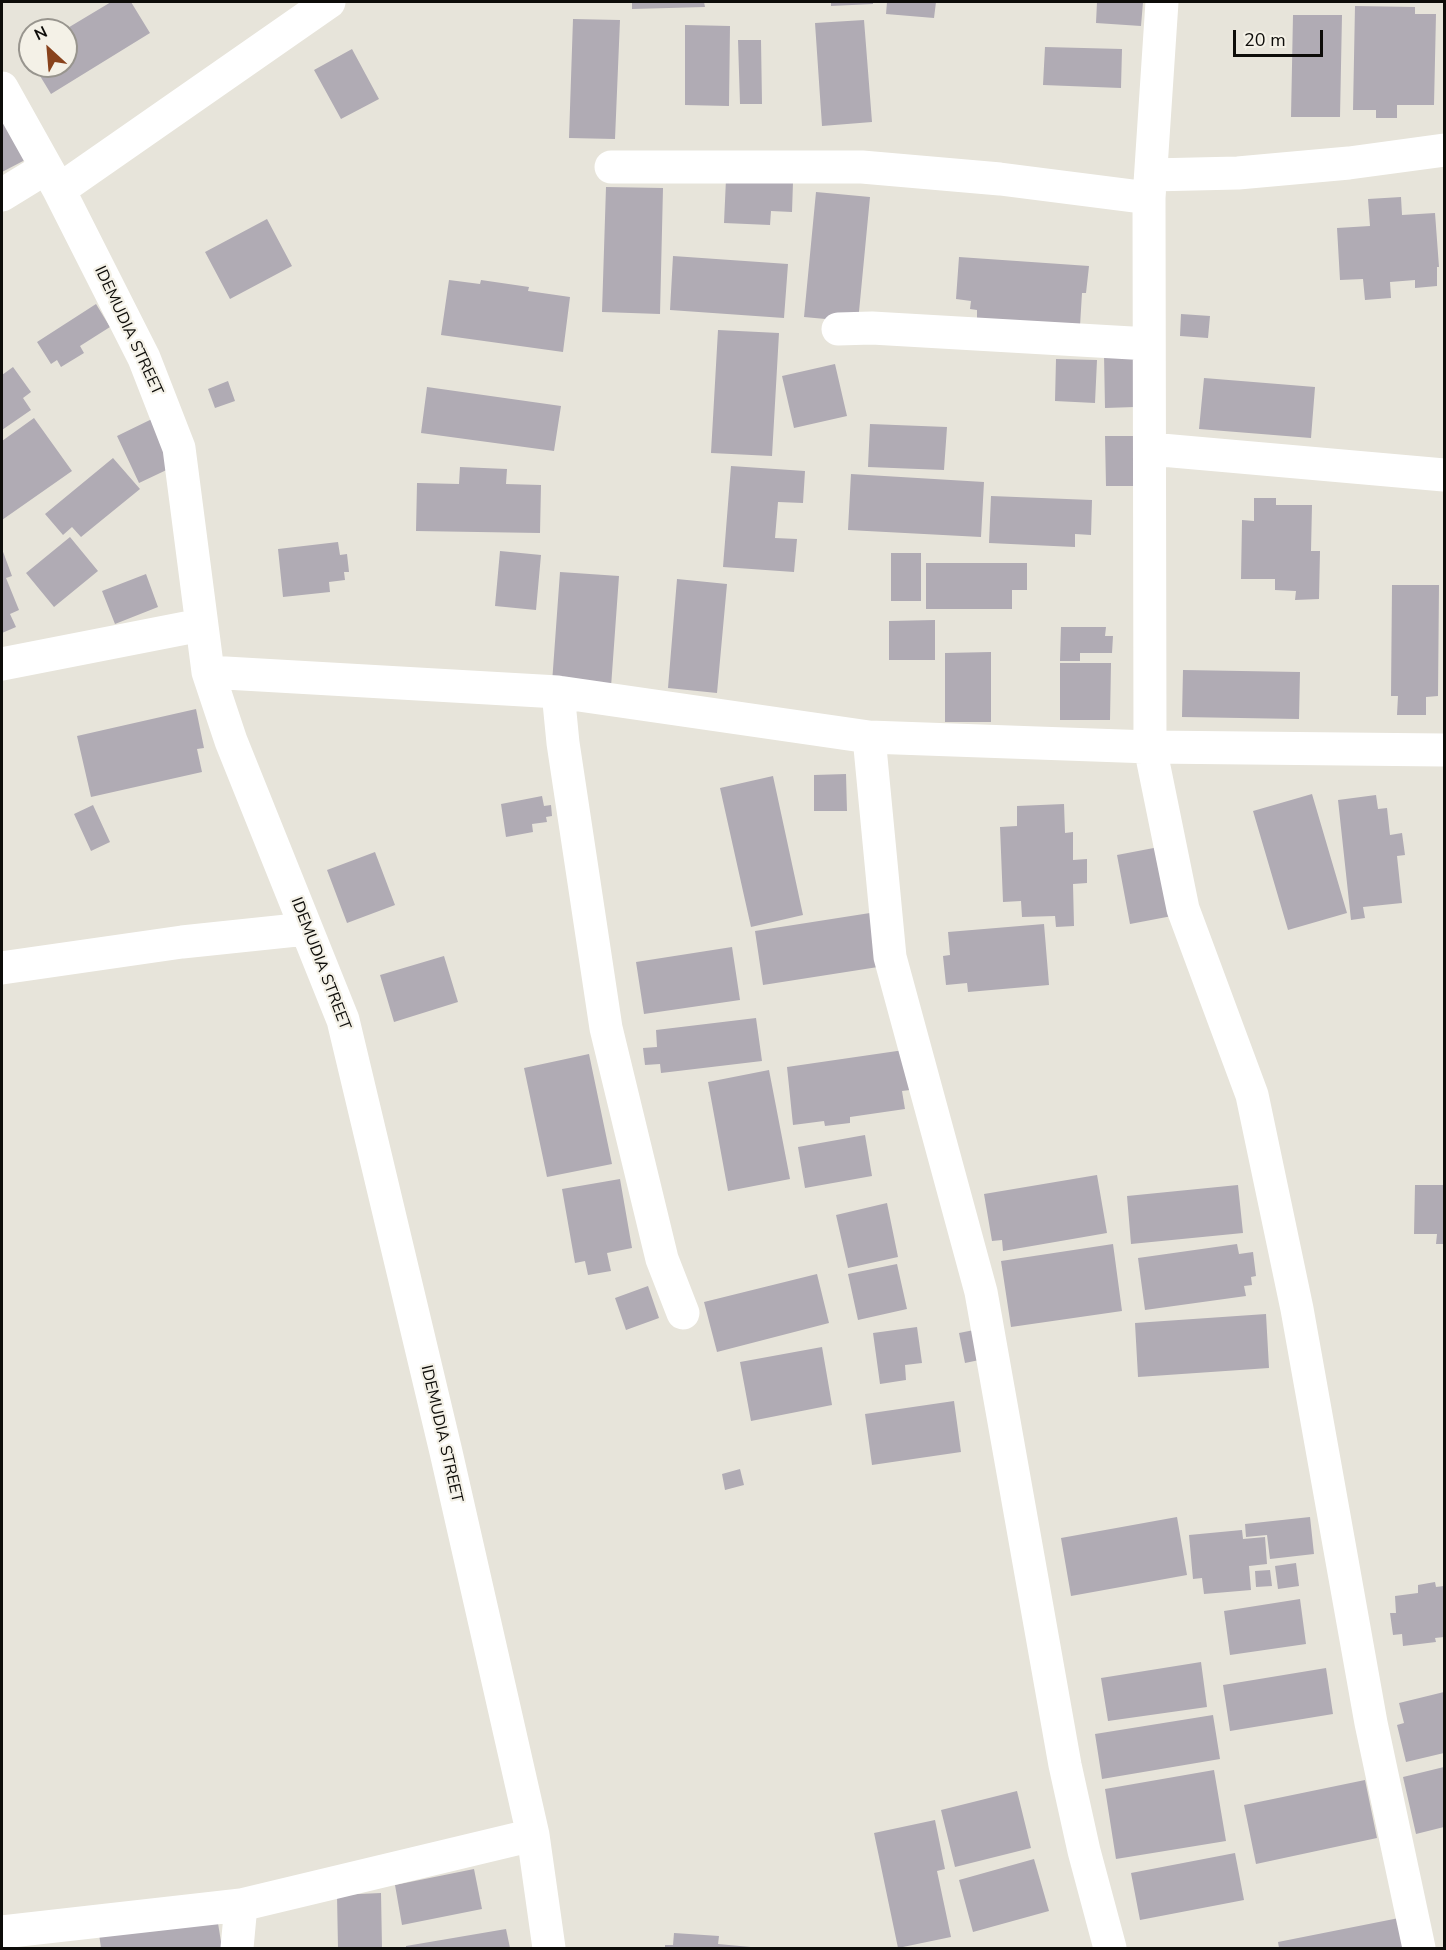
<!DOCTYPE html>
<html>
<head>
<meta charset="utf-8">
<style>
	body { margin:0 }
	#map { position:relative; width:1446px; height:1950px; overflow:hidden; background:#e7e4da; font-family:"Nunito Sans",sans-serif }
	canvas { display:block }
	.frame { position:absolute; inset:0; border:3px solid #0d0c09; pointer-events:none }
	.north { position:absolute; left:18px; top:18px; width:60px; height:60px; box-sizing:border-box; background:#f4f1e7; border:2px solid #98958e; border-radius:50%; rotate:334deg; font-size:16px; font-weight:700; line-height:24px; text-align:center; color:#0d0c09 }
	.north::after { content:''; display:block; margin:auto; width:21px; height:27px; background:#88421c; clip-path:polygon(50% 0,100% 100%,50% 72%,0 100%) }
	.scale { position:absolute; left:1233px; top:30px; width:90px; height:27px; box-sizing:border-box; border:3px solid #0d0c09; border-top:0; padding-left:8px; font-size:18px; line-height:21px; white-space:nowrap; color:#0d0c09; -webkit-text-stroke:4px #f4f1e7; paint-order:stroke }
</style>
</head>
<body>
<div id="map">
<canvas width="1446" height="1950"></canvas>
<div class="frame"></div>
<div class="north">N</div>
<div class="scale">20 m</div>
</div>
<script>
const c = document.querySelector('canvas').getContext('2d');
c.lineJoin = 'round';
function fillPath(path, color) { c.fillStyle = color; c.fill(path, 'evenodd'); }
const shape = rows => new Path2D(rows.map(r => 'M' + r).join(''));
function trace(path, color, width, dash) { c.strokeStyle = color; c.lineWidth = width; c.lineCap = dash ? 'butt' : 'round'; c.setLineDash(dash || []); c.stroke(path); }
function write(font, color, halo, rows, align = 'center') {
  c.font = font + ' "Nunito Sans",sans-serif'; c.lineWidth = 4.5; c.setLineDash([]); c.textBaseline = 'middle'; c.strokeStyle = halo; c.fillStyle = color; for (const [text, x, y, turn = 0] of rows) {
    c.save(); c.translate(x, y); c.rotate((+turn || 0) * Math.PI / 180); c.textAlign = isNaN(turn) ? turn : align; if (halo) c.strokeText(text, 0, 0); c.fillText(text, 0, 0); c.restore();
  }
}
const building = shape([
	[111,2,131,2,150,33,51,94,34,66,66,66,66,29],
	[632,2,704,2,705,7,632,9],
	[831,2,873,2,873,4,831,6],
	[887,2,936,2,934,18,886,14],
	[1097,2,1143,2,1141,26,1096,23],
	[1355,6,1415,7,1415,14,1436,14,1434,105,1397,105,1397,118,1376,118,1376,110,1353,110],
	[1293,15,1342,15,1340,117,1291,117],
	[573,19,620,20,615,139,569,138],
	[864,20,872,122,822,126,815,23],
	[685,25,730,26,729,106,685,105],
	[738,40,761,40,762,104,740,104],
	[1045,47,1122,49,1121,88,1043,85],
	[352,49,379,99,341,119,314,70],
	[2,114,25,160,2,172],
	[726,179,793,182,792,212,771,211,770,225,724,223],
	[606,187,663,188,660,314,602,312],
	[816,192,870,197,858,322,804,317],
	[1401,197,1402,215,1435,213,1439,267,1437,267,1437,286,1415,288,1415,280,1390,282,1391,298,1365,300,1363,279,1340,280,1337,228,1370,226,1368,199],
	[267,219,292,266,230,299,205,252],
	[673,256,788,264,784,318,670,310],
	[959,257,1089,266,1086,293,1082,293,1080,326,977,319,977,310,970,309,971,301,956,299],
	[449,280,480,284,481,280,529,287,528,291,570,297,563,352,441,335],
	[96,304,110,327,80,346,84,353,61,367,57,360,51,364,37,342],
	[1181,314,1210,316,1208,338,1180,336],
	[718,330,779,333,772,456,711,453],
	[1134,353,1135,407,1105,408,1104,354],
	[1056,359,1097,360,1095,403,1055,401],
	[835,364,847,416,794,428,782,376],
	[13,367,31,392,23,398,31,410,2,430,2,375],
	[1204,378,1315,387,1311,438,1199,429],
	[228,381,235,401,215,408,208,389],
	[427,387,561,406,554,451,421,433],
	[34,418,72,471,2,520,2,441],
	[154,418,177,465,139,483,117,436],
	[870,424,947,427,944,470,868,467],
	[1105,436,1133,436,1134,486,1106,486],
	[113,458,140,489,81,537,72,527,63,535,45,514],
	[731,466,805,471,803,503,778,502,775,538,797,539,794,572,723,567],
	[460,467,507,469,506,484,541,485,540,533,416,531,417,483,459,484],
	[851,474,984,482,981,537,848,530],
	[991,496,1092,500,1091,535,1075,534,1075,547,989,543],
	[1254,498,1276,498,1276,505,1312,505,1311,551,1320,551,1319,599,1295,600,1296,591,1275,590,1275,579,1241,579,1242,520,1254,521],
	[70,537,98,571,54,607,26,573],
	[338,542,340,555,347,554,349,572,344,572,345,580,329,582,330,592,283,597,278,549],
	[2,549,12,576,6,578,19,610,10,614,16,627,2,633],
	[500,551,541,555,536,610,495,606],
	[891,553,921,553,921,601,891,601],
	[926,563,1027,563,1027,590,1012,590,1012,609,926,609],
	[560,572,619,576,611,687,552,683],
	[146,574,158,607,115,624,102,591],
	[677,579,727,584,717,693,668,688],
	[1392,585,1439,585,1438,696,1426,697,1426,715,1397,715,1398,696,1391,696],
	[935,620,935,660,889,660,889,621],
	[1061,627,1106,627,1105,636,1113,636,1112,653,1080,653,1080,661,1060,661],
	[991,652,991,722,945,722,945,653],
	[1060,663,1111,663,1110,720,1060,720],
	[1183,670,1300,672,1299,719,1182,717],
	[196,709,204,748,197,749,202,772,91,797,77,736],
	[846,774,847,811,814,811,814,775],
	[773,776,803,915,751,927,720,788],
	[1312,794,1347,913,1288,930,1253,811],
	[1376,795,1378,809,1387,808,1390,835,1402,833,1405,855,1397,856,1402,903,1363,907,1365,918,1351,920,1338,800],
	[542,796,544,806,551,805,552,816,546,817,547,822,532,824,533,832,506,837,501,804],
	[1064,804,1065,833,1073,832,1073,860,1087,859,1087,883,1073,884,1074,926,1056,927,1055,916,1022,917,1021,901,1003,902,1000,827,1017,826,1017,806],
	[93,805,110,842,91,851,74,814],
	[1159,847,1172,916,1130,924,1117,855],
	[375,852,395,905,347,923,327,870],
	[870,913,878,967,763,985,755,931],
	[1044,924,1049,985,968,992,967,983,946,985,943,956,950,955,948,932],
	[732,947,740,1000,644,1014,636,962],
	[444,956,458,1002,394,1022,380,975],
	[756,1018,762,1061,661,1073,660,1064,645,1065,643,1048,657,1047,656,1030],
	[904,1050,910,1090,902,1091,905,1109,850,1117,850,1123,825,1126,824,1121,793,1125,787,1067],
	[589,1054,612,1164,547,1177,524,1068],
	[769,1070,790,1179,728,1191,708,1082],
	[865,1135,872,1176,805,1188,798,1147],
	[1097,1175,1107,1233,1003,1251,1002,1240,992,1241,984,1194],
	[620,1179,632,1248,607,1253,611,1271,588,1275,585,1261,575,1263,562,1189],
	[1238,1185,1243,1233,1131,1244,1127,1196],
	[1415,1185,1444,1185,1444,1244,1436,1244,1437,1234,1414,1234],
	[887,1203,898,1257,848,1268,836,1215],
	[1113,1244,1122,1311,1011,1327,1001,1261],
	[1237,1244,1239,1254,1253,1252,1256,1276,1251,1277,1252,1285,1244,1286,1246,1296,1145,1310,1138,1258],
	[897,1264,907,1309,858,1320,848,1274],
	[817,1274,829,1323,717,1352,704,1302],
	[648,1286,659,1318,626,1330,615,1298],
	[1266,1314,1269,1368,1138,1377,1135,1323],
	[917,1327,922,1363,905,1365,906,1380,880,1384,873,1333],
	[979,1329,984,1359,965,1363,959,1333],
	[822,1347,832,1405,751,1421,740,1362],
	[954,1401,961,1452,872,1465,865,1414],
	[740,1469,744,1485,725,1490,722,1474],
	[1177,1517,1187,1575,1071,1596,1061,1538],
	[1310,1517,1314,1554,1270,1559,1267,1535,1246,1537,1245,1524],
	[1242,1530,1243,1539,1265,1537,1267,1564,1249,1566,1251,1590,1204,1594,1202,1578,1193,1579,1189,1535],
	[1296,1563,1299,1586,1278,1589,1275,1566],
	[1270,1570,1272,1586,1256,1587,1255,1571],
	[1435,1582,1436,1587,1444,1586,1444,1637,1435,1638,1436,1642,1403,1646,1402,1634,1393,1635,1390,1613,1396,1613,1395,1596,1418,1593,1418,1585],
	[1300,1599,1306,1644,1230,1655,1224,1611],
	[1201,1662,1207,1707,1108,1721,1101,1678],
	[1326,1668,1333,1714,1230,1731,1223,1685],
	[1444,1692,1444,1753,1406,1762,1397,1725,1404,1723,1399,1703],
	[1213,1715,1220,1759,1102,1779,1095,1734],
	[1444,1767,1444,1827,1416,1834,1403,1777],
	[1214,1770,1226,1841,1116,1859,1105,1789],
	[1365,1780,1377,1838,1256,1864,1244,1805],
	[1017,1791,1031,1848,955,1867,941,1810],
	[935,1820,945,1869,937,1871,951,1937,898,1948,874,1833],
	[1235,1853,1244,1900,1140,1920,1131,1873],
	[1034,1859,1049,1911,973,1932,959,1880],
	[474,1869,482,1909,402,1925,395,1885],
	[381,1893,382,1948,338,1948,337,1895],
	[217,1917,222,1948,101,1948,99,1934],
	[1399,1918,1405,1948,1279,1948,1278,1942],
	[506,1929,510,1948,406,1948,406,1946],
	[674,1933,719,1936,718,1944,751,1947,751,1948,665,1948,665,1945,673,1945]
]);
const minor = shape([
	[1162,2,1149,198,1150,747,1183,909,1252,1095,1297,1309,1371,1723,1419,1948],
	[2,88,59,190,144,358,179,448,208,672,231,741,343,1020,446,1452,533,1835,549,1948],
	[611,167,862,167,1000,179,1149,198],
	[1151,175,1238,173,1349,163,1444,150],
	[59,190,329,2],
	[2,195,46,168],
	[838,329,872,328,1149,344],
	[1150,449,1444,475],
	[2,664,201,625],
	[208,672,558,692],
	[869,737,890,957,981,1292,1065,1765,1084,1851,1110,1948],
	[2,968,182,942,306,929],
	[683,1313,662,1259,606,1028,563,743,558,692,869,737,1150,747,1444,750],
	[2,1932,241,1905],
	[237,1948,241,1905,533,1835]
]);
const streetNames = [
	["IDEMUDIA STREET",128,331,65],
	["IDEMUDIA STREET",320,964,69],
	["IDEMUDIA STREET",441,1434,77]
];
fillPath(building, '#b0abb4');
trace(minor, '#fff', 33);
write('16px', '#0d0c09', '#f4f1e7', streetNames);
</script>
</body>
</html>
